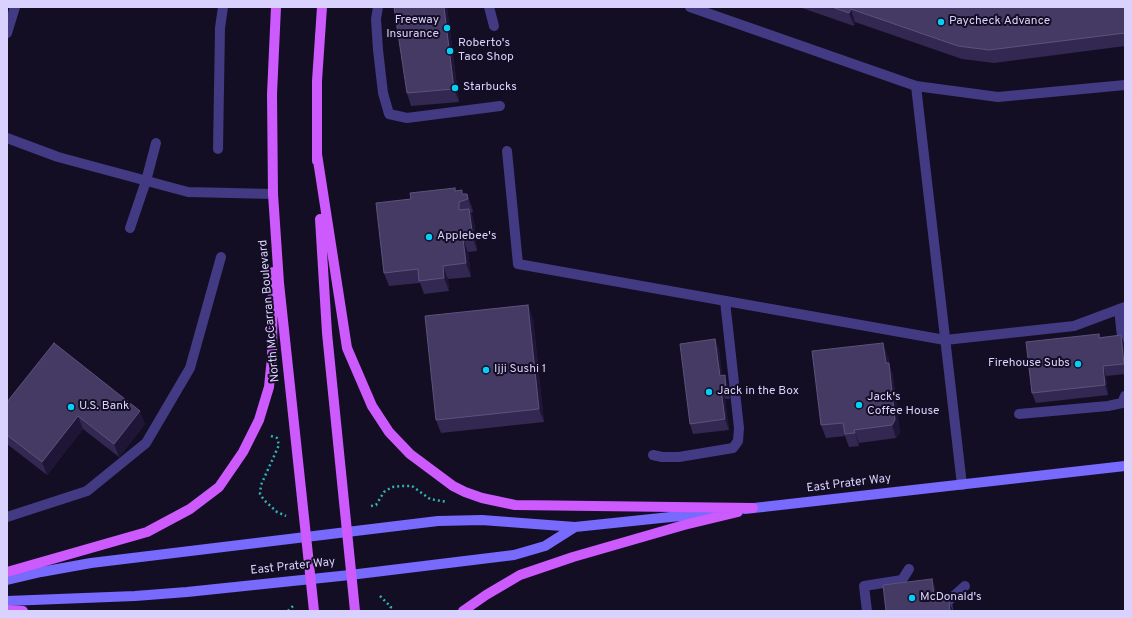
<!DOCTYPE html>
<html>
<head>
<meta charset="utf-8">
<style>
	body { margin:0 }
	#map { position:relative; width:1132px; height:618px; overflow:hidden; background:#140e24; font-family:Overpass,sans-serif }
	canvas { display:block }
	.frame { position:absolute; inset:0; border:8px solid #dad2fe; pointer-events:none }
</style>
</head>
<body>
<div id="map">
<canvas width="1132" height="618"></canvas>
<div class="frame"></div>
</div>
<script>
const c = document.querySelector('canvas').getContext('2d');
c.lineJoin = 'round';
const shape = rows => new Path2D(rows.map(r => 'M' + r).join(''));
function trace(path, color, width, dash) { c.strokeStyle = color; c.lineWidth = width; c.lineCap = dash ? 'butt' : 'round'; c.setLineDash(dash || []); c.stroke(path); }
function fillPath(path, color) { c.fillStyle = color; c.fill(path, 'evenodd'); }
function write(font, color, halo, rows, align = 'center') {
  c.font = font + ' Overpass,sans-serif'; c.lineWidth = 4; c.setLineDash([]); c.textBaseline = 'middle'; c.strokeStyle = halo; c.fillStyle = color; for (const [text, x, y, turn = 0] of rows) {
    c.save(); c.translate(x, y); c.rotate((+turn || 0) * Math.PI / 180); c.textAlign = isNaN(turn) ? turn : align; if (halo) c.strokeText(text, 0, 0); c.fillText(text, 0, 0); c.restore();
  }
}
const path = shape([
	[271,436,277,438,279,445,261,485,260,494,264,500,277,512,286,516],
	[371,506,376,505,384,492,392,487,403,486,412,486,430,499,447,502],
	[380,596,391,607,389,611],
	[288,611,293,606]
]);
const lane = shape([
	[378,7,376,19,378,50,383,93,389,114,407,118,500,106],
	[489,7,494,26],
	[690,7,916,86],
	[7,33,15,7],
	[7,138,58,157,188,192,273,194],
	[218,149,220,28,223,7],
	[507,151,518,264,945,340,1074,326,1125,307],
	[130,228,146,181,156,143],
	[1119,309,1125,364],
	[1019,414,1108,406,1122,403,1125,396],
	[653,455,662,457,679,457,733,448,738,441,739,428,725,301],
	[962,485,916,86,998,97,1125,85],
	[7,517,87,491,146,443,190,368,221,257],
	[867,611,864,586,902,580,909,569],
	[948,611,947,602,965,586]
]);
const secondary = shape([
	[745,509,1125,466],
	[7,580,41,572,91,563,438,521,482,520,575,527,728,511],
	[7,601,135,596,187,592,350,575,514,555,545,546,575,527]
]);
const primary = shape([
	[276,7,272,94,273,194,279,283,314,611],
	[317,154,347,348,372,406,389,432,410,454,453,486,465,492,482,498,515,505,753,508],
	[317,161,317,81,322,7],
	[320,219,327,333,355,611],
	[7,572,147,532,190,509,219,487,243,452,259,420,269,387,272,357,273,272],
	[7,610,23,611],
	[463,611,486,595,520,575,573,557,684,525,738,512]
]);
const wall = shape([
	[447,7,459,102,411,106,407,93],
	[799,7,1125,7,1125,46,994,63,962,59,855,22,854,26],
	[455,188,456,191,463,194,467,194,472,207,473,212,471,213,474,222,477,251,468,252,471,277,448,279,449,291,424,294,420,283,389,286,384,273,411,199],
	[533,318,544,422,441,433,436,420],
	[1099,334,1100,337,1121,335,1125,346,1125,374,1106,376,1108,395,1036,403,1032,393],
	[715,339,719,350,722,376,728,386,730,399,725,399,729,430,693,434,690,424],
	[888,356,889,364,893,376,900,433,896,438,859,443,859,446,849,447,845,436,826,438,821,425],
	[7,402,145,424,119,457,83,429,47,475,7,444]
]);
const shadedWall = shape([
	[444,7,447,7,459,102,454,89],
	[851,9,855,22,854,26,849,13],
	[467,194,472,207,473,212,468,199],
	[469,209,474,222,477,251,473,238],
	[463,239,468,252,471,277,466,263],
	[443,266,448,279,449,291,444,278],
	[528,305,533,318,544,422,539,409],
	[1121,335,1125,346,1125,367,1124,364],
	[715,339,719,350,724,386,720,376],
	[883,343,888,356,889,364,893,376,900,433,896,438,892,425],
	[1103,366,1106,376,1108,395,1105,385],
	[725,375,728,386,730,399,726,389],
	[721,389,725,399,729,430,725,419],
	[140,411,145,424,119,457,114,444],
	[78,416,83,429,47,475,42,462],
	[854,430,859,443,859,446,855,433],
	[932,579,936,589,938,611,935,602],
	[949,600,953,611,950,611]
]);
const building = shape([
	[394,7,444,7,454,89,407,93,394,7],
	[832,7,1125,7,1125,33,989,50,958,46,851,9,849,13,832,7],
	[455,188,455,191,462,190,462,194,467,194,468,199,459,202,459,210,469,209,473,238,463,239,466,263,443,266,444,278,419,281,418,269,384,273,376,203,411,199,410,193,455,188],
	[528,305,539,409,436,420,425,316,528,305],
	[1099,334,1099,338,1121,335,1124,364,1103,366,1105,385,1032,393,1026,342,1099,334],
	[715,339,720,376,725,375,726,389,721,389,725,419,690,424,680,344,715,339],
	[54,343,140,411,114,444,78,416,42,462,7,435,7,402,54,343],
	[883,343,886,363,889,363,895,420,892,425,854,430,855,433,845,434,843,423,821,425,812,351,883,343],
	[932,579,935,602,949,600,950,611,886,611,883,585,932,579]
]);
const markers = [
	[941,22,4,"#03cff9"],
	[447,28,4,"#03cff9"],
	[450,51,4,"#03cff9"],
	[455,88,4,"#03cff9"],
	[429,237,4,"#03cff9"],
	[1078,364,4,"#03cff9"],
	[486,370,4,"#03cff9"],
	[709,392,4,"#03cff9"],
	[859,405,4,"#03cff9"],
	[71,407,4,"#03cff9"],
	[912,598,4,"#03cff9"]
];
const poiNames = [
	["Freeway",439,21,"right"],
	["Insurance",439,35,"right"],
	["Paycheck Advance",949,22],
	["Roberto's",458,44],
	["Taco Shop",458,58],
	["Starbucks",463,88],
	["Applebee's",437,237],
	["Firehouse Subs",1070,364,"right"],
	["Ijji Sushi 1",494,370],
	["Jack in the Box",717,392],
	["Jack's",867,398],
	["Coffee House",867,412],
	["U.S. Bank",79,407],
	["McDonald's",920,598]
];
const streetNames = [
	["North McCarran Boulevard",270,311,-95],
	["East Prater Way",849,484,-7],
	["East Prater Way",293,567,-6]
];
trace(path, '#30b3b4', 2.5, [2, 3]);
trace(lane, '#423a82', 10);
trace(secondary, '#786afd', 10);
trace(primary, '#cc5afd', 10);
fillPath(wall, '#332851');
fillPath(shadedWall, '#1f1637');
fillPath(building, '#453a64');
trace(building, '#5c527c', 1);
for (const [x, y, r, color] of markers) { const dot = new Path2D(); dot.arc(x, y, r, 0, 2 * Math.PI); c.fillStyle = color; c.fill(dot); trace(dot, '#140e24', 1.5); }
write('12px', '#dad2fe', '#140e24', poiNames, 'left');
write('12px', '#dad2fe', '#140e24', streetNames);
</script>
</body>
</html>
